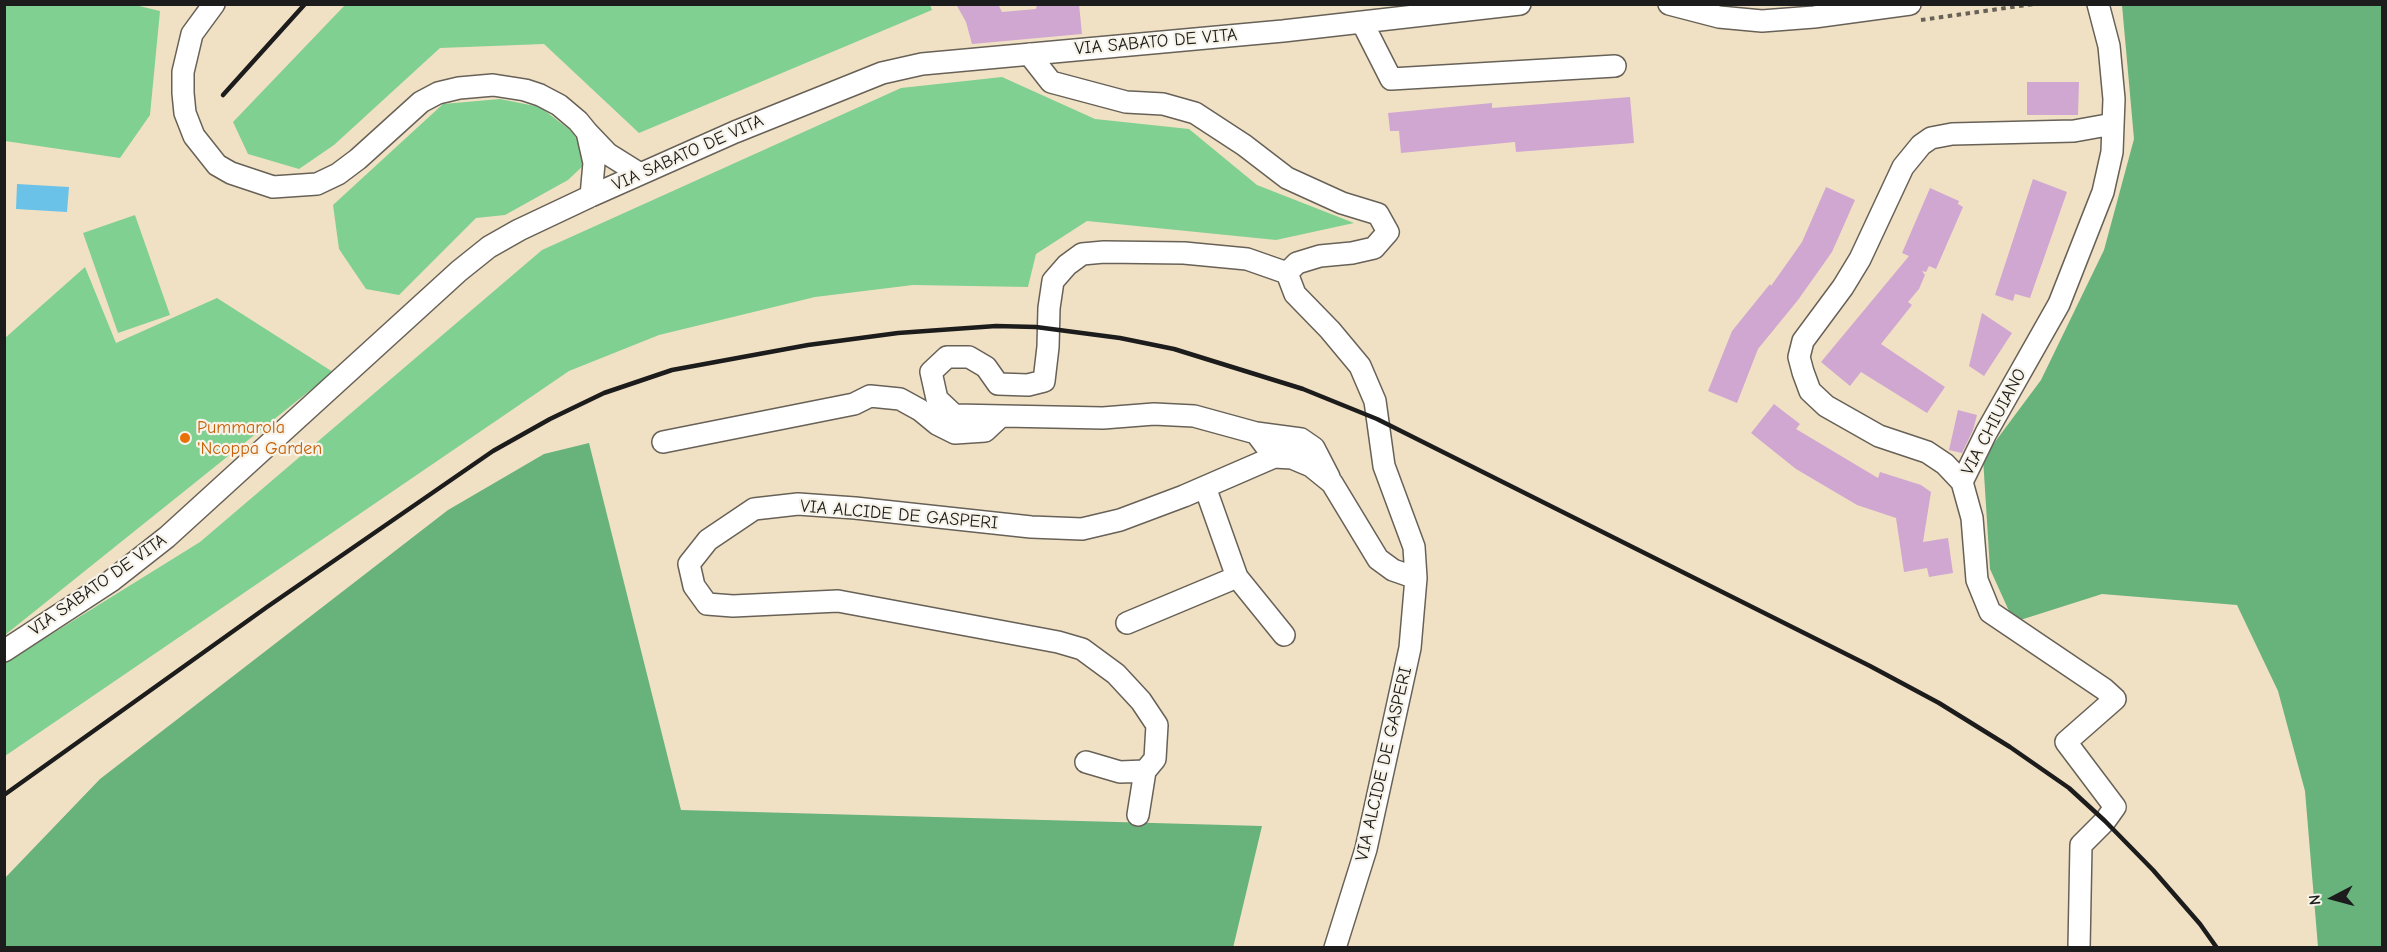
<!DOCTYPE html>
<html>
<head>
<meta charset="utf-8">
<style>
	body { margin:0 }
	#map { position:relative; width:2387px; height:952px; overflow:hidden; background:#f1e1c4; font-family:"Comic Neue",sans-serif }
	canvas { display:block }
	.frame { position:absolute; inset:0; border:6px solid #1c1c1c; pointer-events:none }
	.north { position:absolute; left:2303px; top:868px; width:60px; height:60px; -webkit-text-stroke:4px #f7f3e8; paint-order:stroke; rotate:264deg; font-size:16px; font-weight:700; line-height:24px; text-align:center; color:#1c1c1c }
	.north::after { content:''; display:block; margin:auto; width:21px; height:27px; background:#1c1c1c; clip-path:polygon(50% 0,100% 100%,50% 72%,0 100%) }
</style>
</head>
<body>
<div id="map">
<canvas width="2387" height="952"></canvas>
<div class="frame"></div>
<div class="north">N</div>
</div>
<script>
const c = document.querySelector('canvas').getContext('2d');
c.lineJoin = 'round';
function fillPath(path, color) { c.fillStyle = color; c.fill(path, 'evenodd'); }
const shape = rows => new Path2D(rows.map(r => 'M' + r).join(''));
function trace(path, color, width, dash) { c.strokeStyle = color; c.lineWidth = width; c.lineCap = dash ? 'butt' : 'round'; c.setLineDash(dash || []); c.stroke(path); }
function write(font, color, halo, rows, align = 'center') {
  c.font = font + ' "Comic Neue",sans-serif'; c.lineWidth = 4.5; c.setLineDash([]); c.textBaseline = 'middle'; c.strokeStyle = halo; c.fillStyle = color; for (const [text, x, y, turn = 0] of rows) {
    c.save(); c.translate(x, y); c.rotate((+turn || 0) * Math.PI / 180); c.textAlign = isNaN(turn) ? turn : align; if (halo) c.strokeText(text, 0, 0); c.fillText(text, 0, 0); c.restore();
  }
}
const green = shape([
	[131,4,160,11,150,115,120,158,5,141,5,5],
	[930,5,932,10,639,133,544,44,440,48,334,145,299,169,248,154,233,122,345,5],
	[1002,77,1095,119,1189,129,1257,185,1354,223,1276,240,1087,221,1036,254,1028,287,913,285,815,297,659,335,569,371,5,756,5,663,200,542,542,250,901,88],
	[500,99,540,107,574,133,586,163,568,180,505,215,476,218,399,295,366,289,339,249,333,205,443,104],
	[135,215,170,315,118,333,83,233],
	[85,267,116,343,217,298,333,372,5,635,5,338]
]);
const forest = shape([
	[2122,5,2382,5,2382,947,2318,947,2305,791,2278,691,2237,605,2102,594,2014,622,1990,569,1983,458,2041,380,2104,250,2134,139],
	[589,443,681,810,1262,826,1233,948,5,947,4,879,100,779,448,510,544,454]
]);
const water = shape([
	[17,184,69,187,67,212,16,209]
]);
const building = shape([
	[956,4,998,4,1002,12,1036,9,1037,4,1079,4,1082,34,972,44,966,22],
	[2027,82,2079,82,2078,115,2027,115],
	[1630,97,1634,143,1516,152,1515,142,1401,153,1399,131,1390,131,1388,113,1492,103,1492,108],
	[2033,179,2067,192,2030,298,2015,294,2013,301,1995,295],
	[1826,187,1855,200,1832,252,1798,300,1758,349,1737,403,1708,391,1732,331,1770,284,1771,286,1802,242],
	[1930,188,1959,201,1958,204,1963,207,1936,269,1929,266,1926,272,1922,271,1925,275,1919,289,1908,302,1912,305,1881,344,1945,387,1927,413,1861,372,1850,386,1821,362,1909,256,1902,253],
	[1982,313,2012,333,1984,376,1969,366],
	[1774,404,1800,424,1796,429,1878,478,1880,472,1921,485,1931,492,1923,542,1948,538,1953,573,1929,577,1927,568,1904,572,1896,518,1857,505,1796,469,1751,433],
	[1958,410,1977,415,1973,430,1962,453,1949,450]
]);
const path = shape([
	[1921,20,2034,4]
]);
const minor = shape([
	[214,4,192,34,183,72,183,93,185,113,194,136,217,165,231,173,273,187,317,184,338,174,358,159,421,102,438,93,459,88,493,85,525,90,540,95,559,105,578,121,587,132,594,163,591,196],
	[1669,4,1719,17,1762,21,1814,17,1910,4],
	[1362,22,1391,79,1615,66],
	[1029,54,1051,82,1126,102,1163,104,1195,113,1244,145,1287,178,1342,203,1378,214,1388,232,1374,248,1352,253,1320,256,1297,263,1287,273,1295,294,1330,330,1360,366,1375,401,1384,466,1414,547,1416,578,1410,648,1366,849,1335,948],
	[587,132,608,154,640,174],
	[1256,433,1301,439,1314,448,1329,477],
	[663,442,854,404,870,396,900,399,920,410,937,424,955,433,985,431,1000,417],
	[1274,457,1256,433,1194,416,1154,414,1103,418,954,415,937,399,931,372,947,357,969,357,986,367,998,384,1028,385,1044,381,1048,347,1049,308,1053,281,1067,265,1082,254,1104,252,1184,253,1247,259,1287,273],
	[1962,482,1945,464,1927,452,1879,436,1826,406,1810,391,1803,372,1799,357,1803,341,1843,287,1860,259,1903,167,1921,145,1931,138,1952,134,2074,131,2113,124],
	[1205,487,1237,577,1284,635],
	[1127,623,1237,577],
	[4,651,111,581,167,537,459,271,489,247,519,230,591,196,735,132,882,73,922,64,1283,31,1520,4],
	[1086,762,1120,772,1145,771,1155,759,1157,725,1141,701,1116,674,1082,649,1058,642,838,601,733,606,707,604,694,586,689,564,708,540,754,509,798,504,855,508,1031,527,1082,529,1120,520,1184,496,1274,457,1292,458,1311,466,1332,483,1378,559,1393,570,1416,578],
	[1138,815,1145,771],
	[2079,948,2081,845,2105,821,2115,807,2066,742,2115,699,2104,689,1990,612,1977,580,1972,518,1962,482,1986,433,2059,304,2103,192,2112,152,2114,99,2109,46,2098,4]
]);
const rail = shape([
	[223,95,305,4],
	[4,795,267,607,493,451,550,419,604,393,672,370,808,345,898,333,996,326,1036,327,1120,338,1174,349,1303,389,1377,419,1870,666,1939,703,2010,747,2069,788,2105,821,2153,870,2200,924,2217,948]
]);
const markers = [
	[185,438,6,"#e8710a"]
];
const streetNames = [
	["VIA SABATO DE VITA",1156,42,-5],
	["VIA SABATO DE VITA",688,153,-24],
	["VIA CHIUIANO",1994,422,-62],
	["VIA ALCIDE DE GASPERI",899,515,5],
	["VIA SABATO DE VITA",98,585,-35],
	["VIA ALCIDE DE GASPERI",1384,764,-77]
];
const foodNames = [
	["Pummarola",197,428],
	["'Ncoppa Garden",197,449]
];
fillPath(green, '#80d091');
fillPath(forest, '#68b27b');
fillPath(water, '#6bc2e8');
fillPath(building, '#cfa7d1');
trace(minor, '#676157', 24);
trace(path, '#676157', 4, [4.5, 4.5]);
trace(minor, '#fff', 21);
trace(rail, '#1c1c1c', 4.5);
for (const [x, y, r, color] of markers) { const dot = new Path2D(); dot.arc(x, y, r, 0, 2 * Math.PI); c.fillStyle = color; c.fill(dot); trace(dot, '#f7f3e8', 2); }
write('18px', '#1c1c1c', '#f7f3e8', streetNames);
write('18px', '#c56008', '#f7f3e8', foodNames, 'left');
</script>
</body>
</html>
